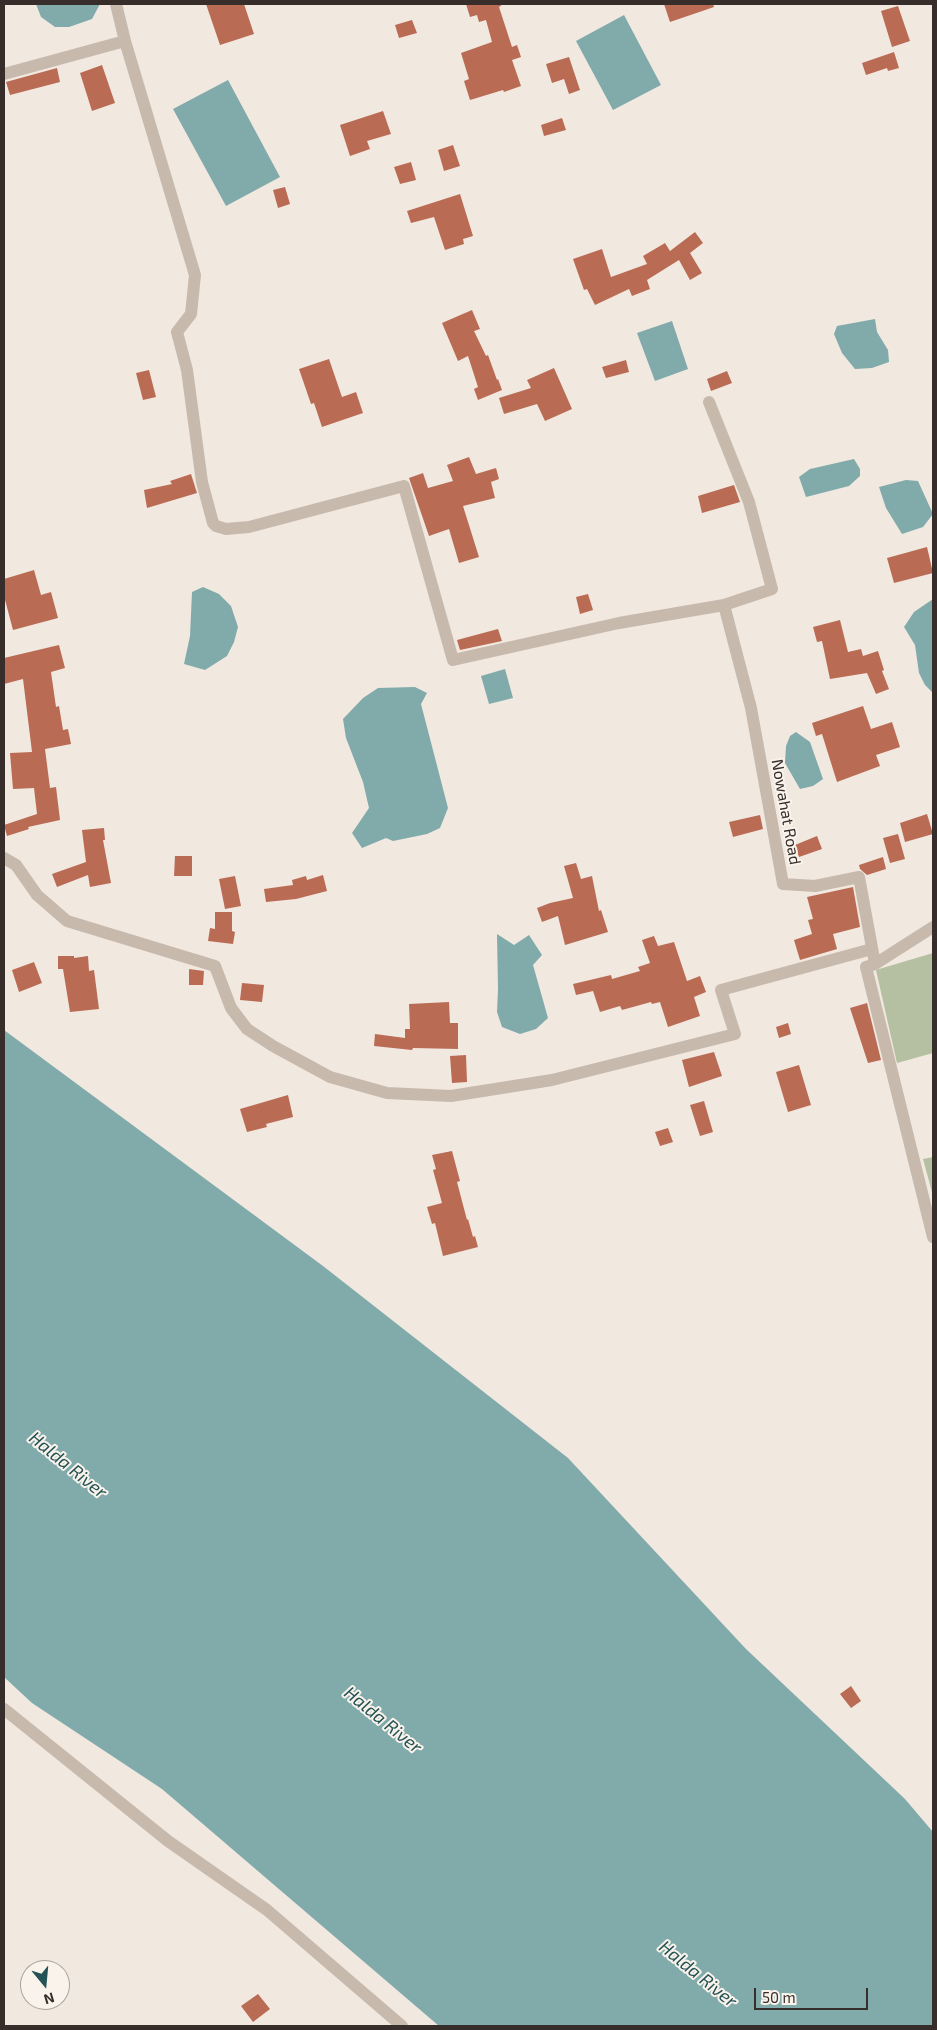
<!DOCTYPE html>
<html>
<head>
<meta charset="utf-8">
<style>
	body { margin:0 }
	#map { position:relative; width:937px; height:2030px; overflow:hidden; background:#f1e8e0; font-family:"Exo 2",sans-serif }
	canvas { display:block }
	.frame { position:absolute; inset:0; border:5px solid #372e2b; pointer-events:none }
	.north { position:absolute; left:20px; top:1960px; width:50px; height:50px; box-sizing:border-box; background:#f9f3ec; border:1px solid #aba49f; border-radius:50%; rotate:163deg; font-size:14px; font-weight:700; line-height:20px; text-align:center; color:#372e2b }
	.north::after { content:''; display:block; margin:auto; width:18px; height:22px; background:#245255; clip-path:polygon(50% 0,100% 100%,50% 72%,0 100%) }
	.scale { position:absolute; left:754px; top:1988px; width:114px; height:22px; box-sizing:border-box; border:2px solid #372e2b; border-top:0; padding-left:6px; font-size:15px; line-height:18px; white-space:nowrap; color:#372e2b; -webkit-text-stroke:4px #f9f3ec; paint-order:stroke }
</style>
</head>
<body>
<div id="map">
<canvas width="937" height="2030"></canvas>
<div class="frame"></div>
<div class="north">N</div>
<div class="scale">50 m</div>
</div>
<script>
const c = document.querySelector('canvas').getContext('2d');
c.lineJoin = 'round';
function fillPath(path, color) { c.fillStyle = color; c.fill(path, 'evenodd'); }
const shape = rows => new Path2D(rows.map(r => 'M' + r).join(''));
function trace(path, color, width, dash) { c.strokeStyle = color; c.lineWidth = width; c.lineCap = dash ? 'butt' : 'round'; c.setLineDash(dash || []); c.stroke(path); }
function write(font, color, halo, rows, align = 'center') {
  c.font = font + ' "Exo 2",sans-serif'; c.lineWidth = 4; c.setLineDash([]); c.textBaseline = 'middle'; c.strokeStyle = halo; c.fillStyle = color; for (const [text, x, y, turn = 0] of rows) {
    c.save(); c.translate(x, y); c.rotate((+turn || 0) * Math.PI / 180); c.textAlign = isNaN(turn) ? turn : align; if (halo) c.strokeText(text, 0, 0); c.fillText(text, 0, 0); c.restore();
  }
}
const green = shape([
	[933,953,933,1053,897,1063,876,970],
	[933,1157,933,1196,923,1159]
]);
const water = shape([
	[36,4,100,4,92,19,69,27,55,27,41,17],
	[624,15,661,85,613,110,576,41],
	[228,80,280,177,226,206,173,109],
	[875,319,877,332,888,350,889,362,872,368,855,369,842,353,834,334,837,326],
	[672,321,688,369,655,381,637,333],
	[854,459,860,469,860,476,849,486,806,497,799,477,810,469],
	[906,480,918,481,933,514,923,527,902,534,886,508,879,487],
	[203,587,219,594,231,606,238,627,234,642,227,656,205,670,184,664,190,636,192,592],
	[933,599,933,693,925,685,919,673,915,645,904,627,914,612],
	[505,669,513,698,489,704,481,676],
	[415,687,427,693,421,704,448,808,440,828,427,834,393,841,386,838,362,848,352,833,369,808,363,782,346,738,343,719,363,698,378,688],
	[796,732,810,742,823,779,813,786,800,789,785,763,786,746,790,736],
	[497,934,514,945,529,935,542,955,533,965,548,1018,536,1029,520,1034,502,1027,497,1012,498,989],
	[4,1030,323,1266,568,1458,746,1649,905,1799,933,1832,933,2026,439,2026,162,1789,32,1703,4,1677]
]);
const building = shape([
	[206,4,244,4,254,34,220,45],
	[466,4,503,4,499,7,512,47,517,45,521,57,512,60,521,86,504,92,503,90,470,100,464,81,469,79,461,53,492,42,486,20,479,22,477,15,470,17],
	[664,4,713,4,714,7,670,22],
	[898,6,910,41,892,47,881,11],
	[412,20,417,33,399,38,395,25],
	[894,52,899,68,888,71,887,68,866,75,862,63],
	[569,57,580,90,569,94,564,79,552,83,546,64],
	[102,65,115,103,92,111,80,73],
	[57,68,60,82,10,95,6,82],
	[383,111,391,134,367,141,370,149,350,156,340,125],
	[562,118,566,130,544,136,541,125],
	[453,145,460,166,444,171,438,150],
	[411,162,416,180,400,184,394,167],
	[285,187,290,204,278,208,273,190],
	[460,194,473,236,463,239,464,244,445,250,434,217,411,223,407,211],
	[695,232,703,243,690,253,702,273,690,280,679,260,647,280,650,289,632,296,629,289,595,305,587,289,584,290,573,259,602,249,611,277,647,264,643,256,665,243,670,251],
	[472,310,480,329,474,331,486,356,488,355,497,380,498,379,502,390,478,400,474,389,478,387,468,356,458,361,442,323],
	[329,359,342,397,356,392,363,413,322,427,314,403,311,404,299,369],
	[626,360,629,372,606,378,602,367],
	[554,368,572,409,545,421,537,404,504,414,499,398,531,388,527,380],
	[149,370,156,397,143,400,136,373],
	[727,371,732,383,711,391,707,379],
	[469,457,476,474,496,468,499,479,491,482,495,498,463,506,479,557,459,563,449,529,429,536,409,478,423,473,428,488,453,481,447,465],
	[191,474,197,493,147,508,144,490,172,484,170,481],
	[734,485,740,502,702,513,698,496],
	[927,547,933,573,894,583,887,558],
	[34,570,41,595,51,592,58,618,13,630,4,596,4,579],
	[588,594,593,610,580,614,576,597],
	[840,620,848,652,861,649,863,656,878,651,884,670,882,671,889,689,876,694,867,673,830,679,822,641,817,642,813,627],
	[498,629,502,641,460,650,457,640],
	[59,645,65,668,51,672,56,707,59,706,63,730,68,729,71,744,45,749,50,788,56,787,60,820,28,827,29,829,7,836,4,825,37,814,34,788,13,789,10,753,32,752,23,679,4,684,4,658],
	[863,706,871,729,892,722,900,747,876,755,880,766,837,782,822,734,816,736,812,723],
	[927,814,933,834,905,842,900,823],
	[760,815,763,829,733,837,729,822],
	[104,828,105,840,103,840,111,883,90,887,88,875,57,887,52,874,86,862,82,830],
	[898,834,905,859,890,863,883,838],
	[817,836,822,849,799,857,795,845],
	[175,856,192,856,192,876,174,876],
	[883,857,886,869,867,875,860,869,859,865],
	[576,863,581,879,592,876,599,911,601,910,608,932,565,945,558,916,542,922,537,908,550,903,573,898,564,866],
	[323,875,327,891,296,899,266,902,264,889,293,885,292,880,306,876,307,880],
	[235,876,241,906,225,909,219,879],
	[853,887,860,927,833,934,837,949,800,960,794,940,812,934,808,920,813,919,807,897],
	[215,912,232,912,232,931,235,932,233,944,208,941,210,928,215,929],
	[654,936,658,946,674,942,687,981,700,976,706,992,694,997,700,1016,668,1027,660,1002,652,1004,651,1002,622,1010,620,1006,600,1012,593,991,576,995,573,984,611,975,612,979,640,971,638,967,650,963,642,940],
	[58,956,74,956,74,958,88,956,89,971,94,970,99,1009,70,1012,63,969,58,969],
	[34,962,42,983,19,992,12,970],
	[189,969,204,971,203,985,189,985],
	[242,983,264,985,262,1002,240,1000],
	[449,1002,450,1023,458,1023,458,1049,413,1048,412,1050,374,1046,375,1034,405,1038,405,1029,410,1029,409,1004],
	[867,1003,881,1060,868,1063,850,1008],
	[788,1023,791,1034,779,1038,776,1027],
	[714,1052,722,1076,689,1087,682,1060],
	[466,1055,467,1082,452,1083,450,1056],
	[799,1065,811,1105,788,1112,776,1072],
	[288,1095,293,1117,266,1124,267,1127,247,1132,240,1109],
	[704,1101,713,1132,700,1136,690,1105],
	[668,1128,673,1142,660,1146,655,1132],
	[452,1151,460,1181,457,1182,467,1220,468,1219,473,1237,475,1236,478,1247,443,1256,435,1223,432,1224,427,1207,442,1203,433,1170,436,1169,432,1155],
	[851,1686,861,1701,851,1708,840,1694],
	[258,1994,270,2009,253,2022,241,2006]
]);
const minor = shape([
	[116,4,125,41,195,275,191,314,177,332,187,370,202,482,213,523,216,526,226,529,249,527,404,486,453,660,619,623,724,605],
	[4,74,125,41],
	[709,402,749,502,772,589,724,605,751,708,783,884,815,886,859,877,875,964,866,967,933,1237],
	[4,858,16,865,37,895,67,921,215,966,231,1008,247,1029,273,1046,330,1077,387,1093,451,1096,552,1080,735,1034,721,990,872,949],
	[875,964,933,927],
	[4,1709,168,1841,267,1910,402,2026]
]);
const streetNames = [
	["Nowahat Road",786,812,80]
];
const waterNames = [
	["Halda River",68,1465,39],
	["Halda River",383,1720,39],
	["Halda River",698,1974,39]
];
fillPath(green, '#b5bfa1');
fillPath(water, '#81aaab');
fillPath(building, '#ba6b54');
trace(minor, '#c8b9ad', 12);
write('16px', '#372e2b', '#f9f3ec', streetNames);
write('italic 18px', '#245255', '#f9f3ec', waterNames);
</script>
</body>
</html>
